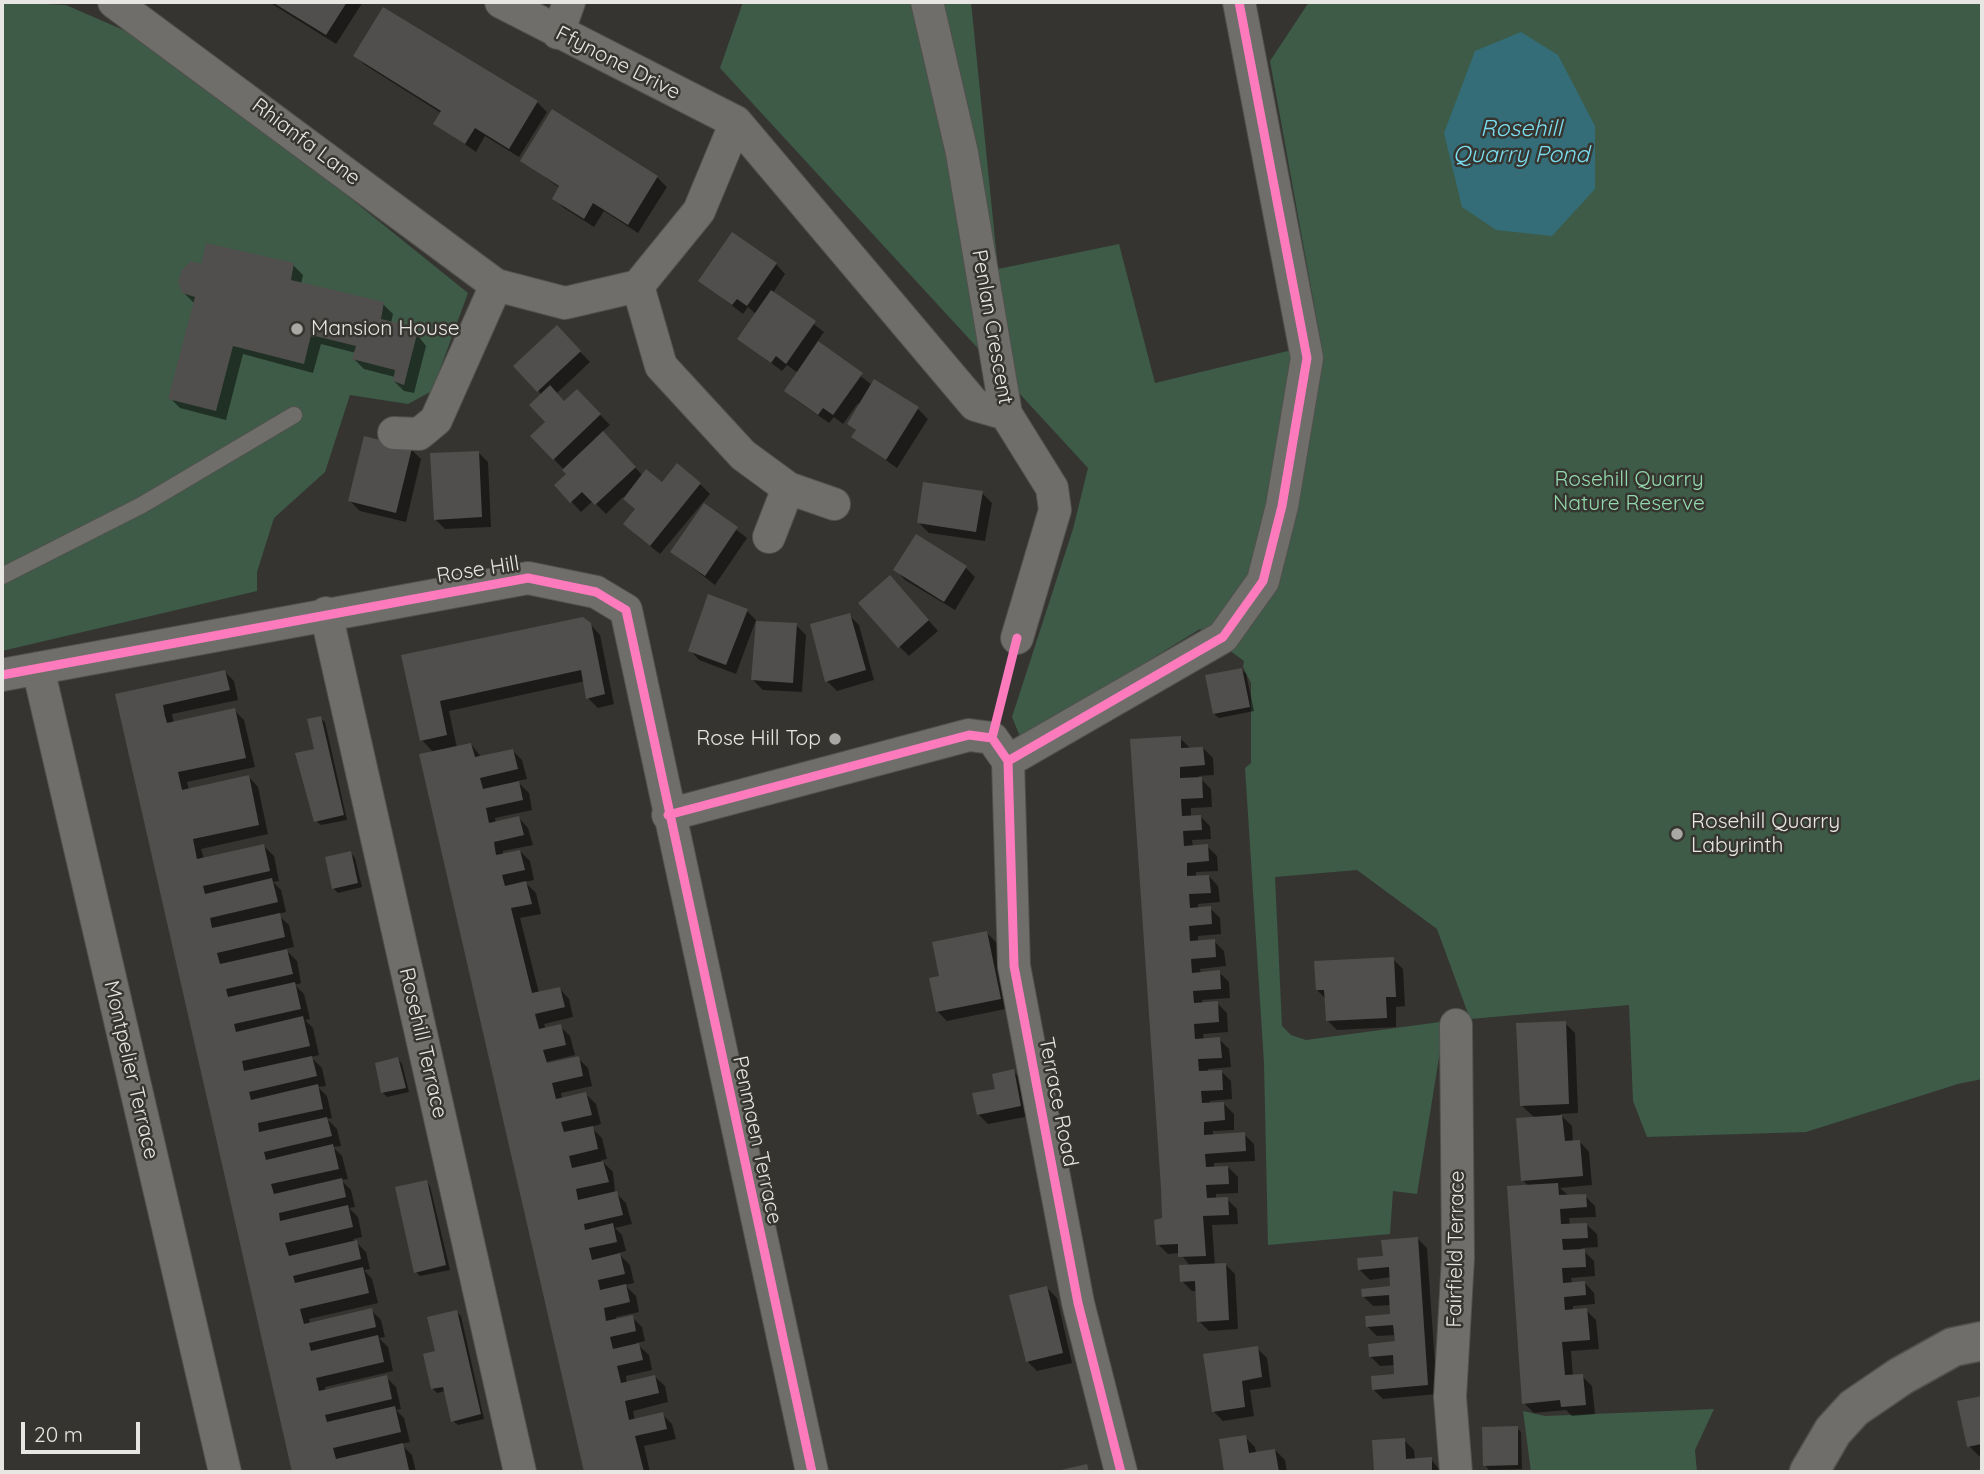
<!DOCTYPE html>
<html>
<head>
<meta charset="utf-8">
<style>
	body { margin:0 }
	#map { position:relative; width:1984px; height:1474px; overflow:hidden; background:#353431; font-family:Quicksand,sans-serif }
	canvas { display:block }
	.frame { position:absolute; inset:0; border:4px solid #e7e6e2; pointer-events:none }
	.scale { position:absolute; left:21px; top:1422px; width:119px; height:32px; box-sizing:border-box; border:4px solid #e7e6e2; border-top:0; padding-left:9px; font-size:21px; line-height:24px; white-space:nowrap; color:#e7e6e2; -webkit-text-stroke:5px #37352f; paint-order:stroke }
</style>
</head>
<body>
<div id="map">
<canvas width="1984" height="1474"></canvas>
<div class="frame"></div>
<div class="scale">20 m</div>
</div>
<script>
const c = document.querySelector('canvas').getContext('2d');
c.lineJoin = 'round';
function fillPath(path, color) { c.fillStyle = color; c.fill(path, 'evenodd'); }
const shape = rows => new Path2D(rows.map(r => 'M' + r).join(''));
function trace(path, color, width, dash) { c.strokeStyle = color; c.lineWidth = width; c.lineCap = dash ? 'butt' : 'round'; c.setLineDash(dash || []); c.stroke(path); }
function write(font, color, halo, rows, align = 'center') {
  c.font = font + ' Quicksand,sans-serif'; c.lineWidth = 5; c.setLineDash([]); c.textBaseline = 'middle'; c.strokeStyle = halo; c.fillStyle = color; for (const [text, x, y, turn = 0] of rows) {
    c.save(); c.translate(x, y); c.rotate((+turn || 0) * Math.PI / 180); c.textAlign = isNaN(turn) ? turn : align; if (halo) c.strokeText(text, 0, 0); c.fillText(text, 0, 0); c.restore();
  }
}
const green = shape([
	[2,2,66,5,128,32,293,152,468,293,432,391,408,404,350,395,325,472,274,518,257,572,257,591,2,651],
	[743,2,971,2,998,269,1119,244,1155,383,1321,343,1270,61,1309,2,1982,2,1982,1079,1958,1084,1806,1132,1647,1137,1633,1101,1629,1005,1470,1019,1437,929,1357,870,1275,877,1282,1026,1291,1035,1306,1040,1440,1022,1442,1039,1417,1194,1393,1191,1390,1234,1268,1245,1264,1063,1245,768,1251,763,1251,683,1243,667,1244,661,1200,629,1021,739,1012,717,1073,529,1088,468,720,68],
	[1714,1409,1695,1450,1697,1472,1531,1472,1523,1411,1545,1416]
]);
const water = shape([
	[1521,32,1558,55,1595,126,1595,189,1552,236,1496,230,1462,207,1444,133,1475,51]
]);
const shadow = shape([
	[269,2,363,2,336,44],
	[355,56,537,102,547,112,519,157,485,136,476,152,435,123,441,113,365,65],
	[522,161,657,177,667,187,638,233,604,211,594,227,564,208,554,199,560,188],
	[776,264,785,274,773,293,824,332,817,342,872,385,874,382,918,409,928,419,897,468,853,437,857,431,849,423,860,405,858,403,843,424,834,417,829,423,796,400,786,390,798,373,787,365,782,371,739,339,756,314,748,307,743,314,700,281],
	[293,265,303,275,301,284,383,304,393,314,391,323,409,327,419,337,426,346,414,393,404,391,394,381,395,377,364,369,354,359,356,353,321,344,313,373,243,354,226,420,180,408,170,398,195,304,183,292,203,266],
	[557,328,590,362,556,394,564,403,577,391,610,425,602,432,643,476,662,484,700,484,710,494,660,554,635,534,636,510,623,497,606,514,593,501,581,512,556,485,568,474,532,436,547,422,542,395,515,366],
	[411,449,421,459,406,522,360,511,350,501],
	[478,452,488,462,491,527,445,529,435,519],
	[982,493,992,503,985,541,929,533,919,523],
	[705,506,747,538,715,585,672,552],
	[966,568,975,577,955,610,905,580,896,570],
	[899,587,938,631,909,656,899,646],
	[747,611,756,620,736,674,699,660,690,650],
	[849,615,859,625,874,680,837,691,827,681],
	[590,624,600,635,614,704,598,708,588,698,585,681,449,711,457,748,471,744,481,757,512,750,522,760,527,779,517,781,529,793,532,810,495,818,496,823,519,818,528,828,533,845,503,851,503,855,520,851,530,861,534,880,525,882,536,893,541,914,520,918,539,993,560,989,569,999,573,1017,544,1024,546,1030,560,1026,570,1036,575,1055,546,1062,546,1065,578,1058,588,1068,592,1086,561,1093,562,1099,586,1094,596,1104,601,1124,591,1127,602,1138,607,1159,601,1160,613,1172,615,1192,626,1203,632,1224,615,1228,622,1235,626,1251,618,1253,630,1265,634,1283,625,1285,636,1296,639,1312,616,1317,617,1320,632,1317,642,1327,645,1341,636,1343,649,1355,652,1370,626,1376,627,1383,655,1377,665,1386,668,1402,633,1411,635,1420,662,1414,672,1424,676,1439,644,1446,650,1472,585,1472,421,756,434,753,422,740,403,656],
	[796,625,806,635,802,692,763,690,753,680],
	[1242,670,1246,674,1254,711,1219,718,1214,714],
	[225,672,234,681,238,700,172,714,174,724,234,710,244,720,255,767,187,782,189,790,249,777,258,787,268,834,201,849,204,859,264,846,274,856,279,881,273,882,281,890,286,912,277,914,289,925,294,947,285,949,297,961,301,983,295,985,304,994,310,1019,305,1020,313,1028,319,1055,311,1057,322,1068,326,1086,318,1087,327,1096,332,1118,327,1119,337,1129,341,1146,333,1147,342,1156,348,1179,341,1180,351,1190,355,1207,349,1208,358,1217,362,1237,353,1239,366,1252,370,1269,364,1270,372,1279,378,1303,309,1319,310,1324,371,1310,381,1320,385,1337,379,1338,388,1347,393,1371,325,1387,326,1391,386,1377,396,1387,401,1409,396,1410,404,1418,410,1442,401,1444,412,1455,416,1472,294,1472,117,695],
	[320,718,325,722,347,820,321,825,316,821,316,750],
	[1180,738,1191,749,1203,748,1213,758,1214,775,1198,776,1211,789,1212,807,1191,808,1191,817,1200,816,1210,826,1211,839,1192,840,1193,847,1207,846,1217,856,1218,871,1196,872,1196,877,1209,876,1218,886,1220,902,1198,904,1198,909,1210,908,1220,918,1221,934,1198,936,1198,942,1214,941,1224,951,1226,966,1200,969,1201,974,1219,972,1229,982,1230,998,1202,1000,1203,1004,1217,1003,1227,1013,1228,1032,1203,1034,1204,1040,1219,1039,1229,1049,1231,1067,1208,1069,1208,1073,1221,1071,1231,1081,1232,1099,1210,1101,1210,1105,1224,1104,1234,1114,1234,1130,1213,1131,1213,1136,1244,1134,1254,1144,1255,1161,1214,1163,1214,1168,1228,1167,1238,1177,1238,1193,1216,1194,1216,1200,1227,1199,1237,1209,1238,1224,1212,1225,1215,1265,1225,1264,1235,1274,1238,1329,1209,1331,1199,1321,1197,1291,1192,1291,1182,1281,1190,1266,1180,1253,1168,1254,1158,1244,1164,1220],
	[351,853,355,858,362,887,338,893,333,888],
	[987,933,997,943,1010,1008,947,1021,937,1011,942,978],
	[1393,959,1403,969,1405,1006,1396,1007,1396,1027,1337,1030,1327,1020,1326,999,1317,990],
	[1565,1023,1575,1033,1578,1113,1560,1114,1572,1126,1573,1142,1580,1142,1589,1152,1592,1185,1560,1188,1568,1195,1585,1196,1595,1206,1596,1217,1569,1218,1570,1225,1587,1225,1597,1234,1598,1247,1581,1248,1594,1261,1595,1276,1571,1278,1572,1284,1585,1283,1594,1293,1595,1304,1573,1306,1573,1311,1586,1310,1596,1320,1599,1349,1571,1351,1573,1377,1582,1376,1592,1386,1595,1414,1572,1416,1566,1410,1534,1413,1524,1403,1529,1187,1523,1180,1535,1118,1522,1106],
	[398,1059,402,1064,409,1092,387,1097,383,1093,377,1064],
	[1013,1071,1023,1081,1030,1116,988,1124,978,1114],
	[426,1182,430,1186,450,1270,420,1276,416,1272],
	[1417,1238,1427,1248,1437,1394,1383,1399,1373,1389,1396,1376,1395,1365,1380,1366,1370,1356,1397,1343,1396,1335,1377,1336,1367,1326,1392,1315,1391,1305,1373,1306,1363,1296,1392,1288,1391,1277,1370,1280,1360,1270],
	[1047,1288,1057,1298,1072,1363,1037,1371,1027,1361],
	[456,1312,461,1316,484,1419,458,1425,453,1421,445,1391,437,1393,433,1389,437,1352],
	[1257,1348,1267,1358,1271,1387,1250,1390,1254,1416,1223,1421,1213,1411],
	[1982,1398,1982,1455,1979,1456,1969,1446,1960,1403],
	[1517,1428,1521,1432,1522,1469,1489,1470,1485,1465],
	[1245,1437,1255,1447,1256,1453,1275,1450,1285,1460,1287,1472,1226,1472,1221,1441],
	[1404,1440,1414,1450,1415,1460,1431,1459,1441,1472,1375,1472,1374,1442]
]);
const building = shape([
	[272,2,347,2,326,35],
	[383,7,538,101,509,149,475,128,465,144,433,124,441,111,353,56],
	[552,109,658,176,628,225,593,203,584,219,552,199,559,186,520,161],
	[732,232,777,263,747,306,737,299,732,305,698,281],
	[206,243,294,263,291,280,384,302,381,319,410,326,408,332,417,334,404,385,393,381,395,370,352,359,356,346,311,335,304,364,233,346,216,411,168,399,195,297,182,293,178,281,182,270,191,261,201,264],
	[771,290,816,321,786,364,776,356,771,363,737,339],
	[557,325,581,351,537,392,513,366],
	[818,341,863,373,833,415,823,408,818,415,784,391],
	[874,379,919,407,886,460,851,437,856,430,847,424],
	[550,385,564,401,577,389,601,414,553,460,530,436,545,422,529,405],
	[603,431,636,467,595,505,582,492,570,503,554,485,566,474,562,470],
	[364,436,412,448,396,513,348,501],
	[479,451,482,517,434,520,430,453],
	[677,463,701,483,650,546,623,524,635,509,623,499,646,469,662,482],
	[923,482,983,491,976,532,917,523],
	[704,503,738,527,705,576,670,552],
	[916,534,967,566,944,602,893,570],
	[890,575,929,620,898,648,858,603],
	[708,594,748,609,726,665,688,651],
	[850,613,866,670,825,682,810,624],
	[583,617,591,623,605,694,586,699,581,670,440,701,447,735,420,741,401,655],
	[756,621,797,623,793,683,751,680],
	[1242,668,1250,707,1213,714,1205,675],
	[225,670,230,690,163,705,165,716,167,723,235,708,246,758,178,772,182,790,249,775,259,825,193,839,197,859,264,844,270,871,203,886,205,894,272,878,278,902,210,918,212,928,280,913,285,937,217,953,220,964,287,949,293,974,226,989,228,997,295,982,301,1009,234,1024,236,1032,303,1016,310,1046,242,1061,244,1071,312,1056,317,1076,249,1092,251,1100,318,1084,323,1109,258,1123,259,1132,327,1117,332,1136,264,1152,266,1160,333,1144,339,1169,271,1184,274,1194,342,1178,346,1197,279,1213,280,1221,348,1205,353,1227,285,1243,289,1256,357,1240,361,1259,293,1276,295,1283,363,1267,369,1293,300,1309,304,1324,372,1308,376,1327,309,1343,311,1351,378,1335,384,1362,316,1378,319,1391,387,1375,392,1399,325,1415,327,1422,395,1406,401,1432,333,1448,336,1459,403,1443,409,1470,398,1472,292,1472,115,694],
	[321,716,344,815,314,822,295,753,314,749,307,719],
	[1181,736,1181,748,1203,747,1205,765,1180,767,1180,778,1202,777,1203,798,1181,799,1182,816,1201,815,1202,830,1183,831,1184,846,1208,844,1209,861,1187,863,1187,876,1209,875,1211,893,1189,894,1190,908,1211,906,1212,924,1189,926,1190,941,1215,939,1216,957,1191,959,1192,973,1220,970,1221,989,1193,991,1194,1003,1218,1001,1219,1022,1194,1024,1195,1039,1220,1037,1222,1058,1198,1059,1199,1071,1222,1070,1223,1090,1201,1091,1202,1103,1224,1102,1225,1120,1204,1122,1204,1135,1245,1132,1246,1151,1205,1154,1206,1167,1228,1166,1229,1184,1206,1185,1207,1198,1228,1197,1229,1215,1203,1216,1206,1256,1178,1257,1178,1244,1156,1245,1154,1220,1162,1218,1161,1188,1130,739],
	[471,743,475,757,513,749,518,769,480,778,483,789,519,781,523,800,486,808,489,823,519,816,524,835,494,842,496,855,520,850,525,870,502,875,505,886,526,881,532,904,511,908,532,993,560,987,565,1007,535,1014,539,1029,561,1024,566,1045,543,1050,547,1063,579,1056,583,1076,552,1083,556,1099,586,1092,592,1115,561,1122,564,1132,593,1126,598,1149,569,1156,572,1168,603,1161,609,1182,576,1189,578,1200,617,1191,623,1215,584,1224,585,1230,613,1223,617,1242,589,1248,592,1260,620,1253,625,1274,598,1280,600,1290,626,1284,630,1302,604,1308,606,1321,633,1315,636,1331,610,1337,613,1349,639,1343,643,1360,617,1366,621,1383,655,1375,659,1393,625,1401,629,1420,663,1412,667,1429,635,1436,644,1472,584,1472,419,754],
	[351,851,358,883,332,889,325,857],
	[987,931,1001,999,936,1012,929,978,939,976,932,942],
	[1394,957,1396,997,1386,997,1387,1018,1326,1021,1324,990,1316,990,1314,961],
	[1566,1021,1569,1104,1520,1106,1516,1023],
	[398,1057,406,1088,381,1093,375,1063],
	[1014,1069,1021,1106,977,1115,972,1093,995,1089,992,1074],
	[1562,1115,1565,1141,1580,1140,1583,1176,1521,1181,1516,1118],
	[427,1180,446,1265,414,1273,395,1187],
	[1558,1183,1559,1195,1586,1194,1587,1207,1560,1209,1561,1224,1587,1223,1588,1238,1562,1239,1563,1250,1585,1249,1586,1267,1562,1268,1563,1283,1585,1281,1586,1295,1564,1297,1565,1310,1587,1308,1590,1340,1562,1342,1565,1375,1583,1374,1586,1405,1561,1407,1560,1400,1522,1404,1507,1186],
	[1418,1237,1428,1385,1372,1390,1371,1376,1394,1374,1393,1355,1369,1357,1368,1344,1395,1341,1393,1325,1366,1327,1365,1316,1390,1314,1389,1295,1362,1297,1361,1289,1390,1286,1389,1267,1358,1270,1357,1258,1383,1256,1381,1240],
	[1226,1263,1229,1320,1197,1322,1195,1281,1180,1282,1179,1265],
	[1047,1286,1063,1353,1026,1362,1009,1295],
	[457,1310,481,1414,451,1422,443,1387,431,1389,423,1354,435,1351,427,1317],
	[1258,1346,1262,1377,1242,1381,1245,1407,1212,1412,1203,1354],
	[1982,1396,1982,1444,1967,1447,1957,1401],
	[1518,1426,1518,1465,1483,1466,1482,1427],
	[1246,1435,1249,1453,1275,1449,1279,1472,1224,1472,1219,1439],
	[1405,1438,1406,1459,1432,1457,1432,1472,1374,1472,1372,1440],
	[1087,1464,1089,1472,1057,1472,1057,1471]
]);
const lane = shape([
	[2,576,142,505,294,415]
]);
const street = shape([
	[114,2,496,285],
	[501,2,736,122,975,405,1006,414],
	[927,2,962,153,1006,414,1052,488,1055,510,1017,638],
	[558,33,569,2],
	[638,286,661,366,743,455,788,488,834,504],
	[394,433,419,434,436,420,496,285,565,303,638,286,699,211,736,122],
	[769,537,788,488],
	[326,613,520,1472],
	[38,668,225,1472],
	[2,675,528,578,596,592,626,610,812,1472],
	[1008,761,1223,637,1263,581,1282,506,1307,358,1239,2],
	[668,815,969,735,992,738,1008,761,1014,966,1078,1303,1121,1472],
	[1456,1472,1450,1397,1458,1258,1456,1025]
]);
const secondary = shape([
	[1809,1472,1833,1431,1854,1408,1901,1376,1953,1347,1982,1341]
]);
const cycleway = shape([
	[2,675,528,578,596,592,626,610,812,1472],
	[992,738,1008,761,1014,966,1078,1303,1121,1472],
	[992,738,1017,638],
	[1008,761,1223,637,1263,581,1282,506,1307,358,1239,2],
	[668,815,969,735,992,738]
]);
const markers = [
	[297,329,7,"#a9a8a4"],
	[835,739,7,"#a9a8a4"],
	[1677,834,7,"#a9a8a4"]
];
const streetNames = [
	["Ffynone Drive",618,63,27],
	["Rhianfa Lane",306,142,37],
	["Penlan Crescent",992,327,80],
	["Rose Hill",478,570,-9],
	["Rosehill Terrace",423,1043,77],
	["Montpelier Terrace",131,1070,77],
	["Terrace Road",1058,1102,79],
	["Penmaen Terrace",757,1140,78],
	["Fairfield Terrace",1456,1249,-89]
];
const poiNames = [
	["Mansion House",311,329],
	["Rose Hill Top",821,739,"right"],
	["Rosehill Quarry",1691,822],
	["Labyrinth",1691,846]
];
const parkNames = [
	["Rosehill Quarry",1629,480],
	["Nature Reserve",1629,504]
];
const waterNames = [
	["Rosehill",1521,129],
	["Quarry Pond",1521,155]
];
fillPath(green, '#3d5b47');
fillPath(water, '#346d78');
fillPath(shadow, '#0007');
fillPath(building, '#504f4d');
trace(lane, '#51514e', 18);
trace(street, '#51514e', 34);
trace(secondary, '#51514e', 41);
trace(lane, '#6f6e6b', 16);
trace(street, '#6f6e6b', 32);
trace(secondary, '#6f6e6b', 38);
trace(cycleway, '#fd7abc', 9);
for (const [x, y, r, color] of markers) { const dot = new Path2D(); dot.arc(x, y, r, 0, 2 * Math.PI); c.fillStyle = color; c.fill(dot); trace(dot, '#37352f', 2.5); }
write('21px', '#e7e6e2', '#37352f', streetNames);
write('21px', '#e7e6e2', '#37352f', poiNames, 'left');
write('21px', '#92daad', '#37352f', parkNames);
write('italic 23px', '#7bddf0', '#37352f', waterNames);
</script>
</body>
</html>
